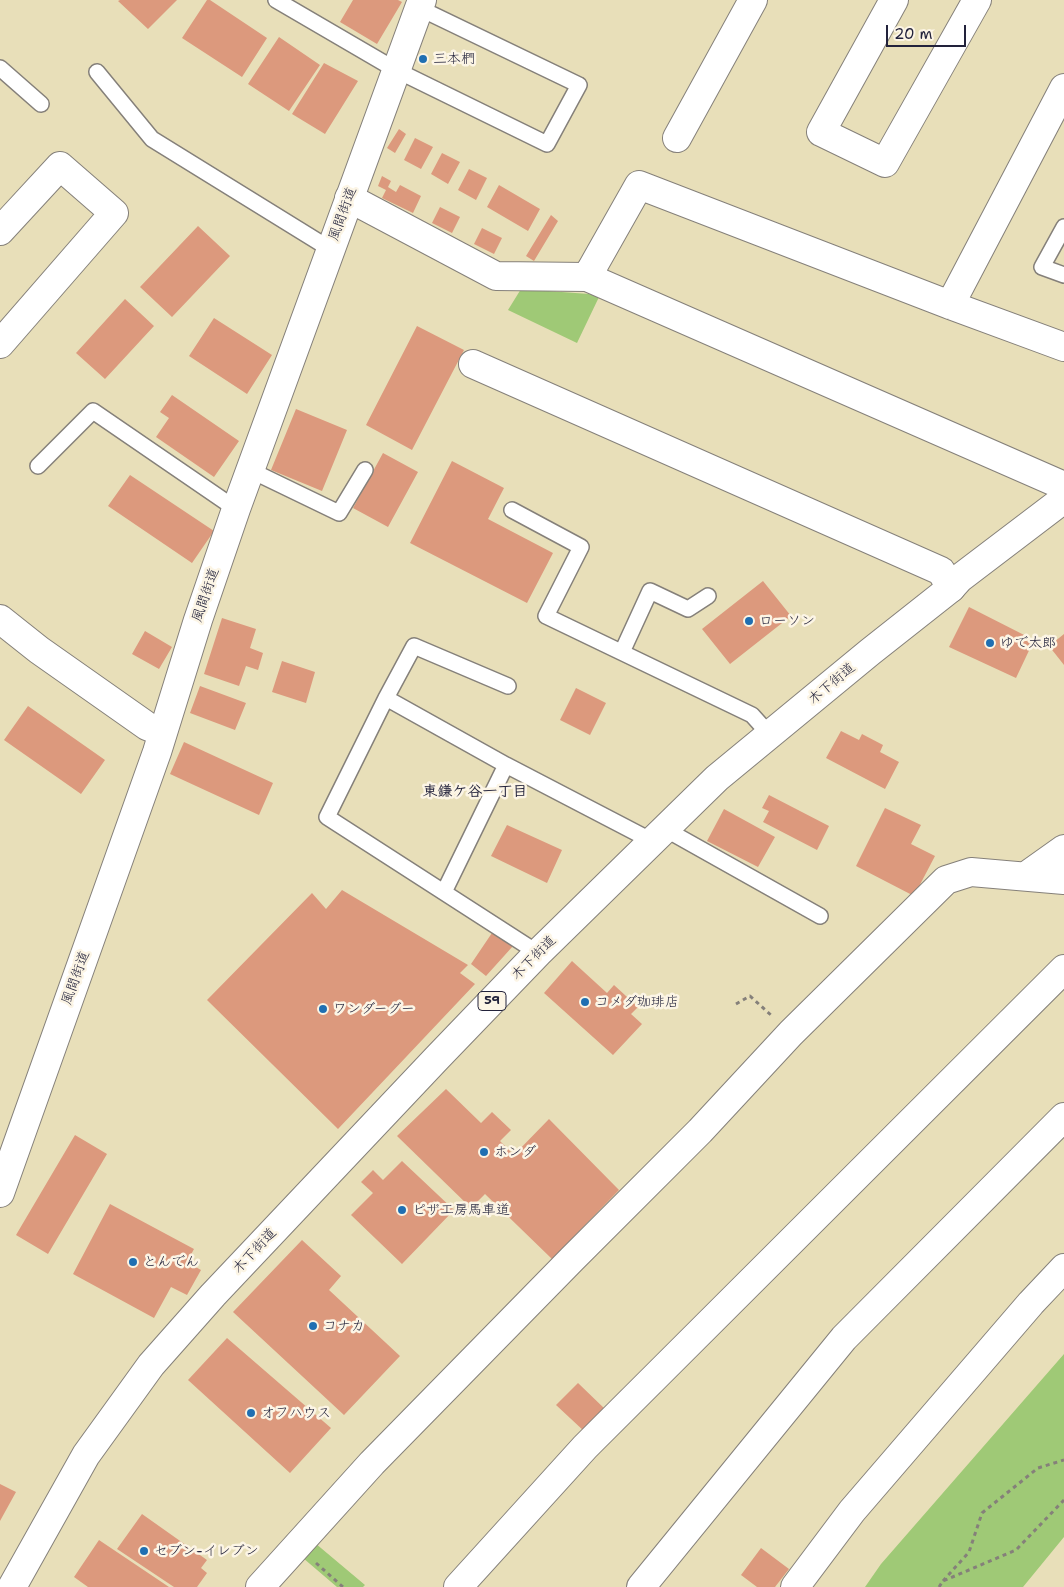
<!DOCTYPE html>
<html>
<head>
<meta charset="utf-8">
<style>
	body { margin:0 }
	#map { position:relative; width:1064px; height:1587px; overflow:hidden; background:#e8dfb9; font-family:"Shantell Sans",sans-serif }
	canvas { display:block }
	.scale { position:absolute; left:886px; top:25px; width:80px; height:22px; box-sizing:border-box; border:2px solid #22223b; border-top:0; padding-left:6px; font-size:15px; line-height:18px; white-space:nowrap; color:#22223b; -webkit-text-stroke:4px #fcf5e5; paint-order:stroke }
</style>
</head>
<body>
<div id="map">
<canvas width="1064" height="1587"></canvas>
<div class="scale">20 m</div>
</div>
<script>
const c = document.querySelector('canvas').getContext('2d');
c.lineJoin = 'round';
function fillPath(path, color) { c.fillStyle = color; c.fill(path, 'evenodd'); }
const shape = rows => new Path2D(rows.map(r => 'M' + r).join(''));
function trace(path, color, width, dash) { c.strokeStyle = color; c.lineWidth = width; c.lineCap = dash ? 'butt' : 'round'; c.setLineDash(dash || []); c.stroke(path); }
function write(font, color, halo, rows, align = 'center') {
  c.font = font + ' "Shantell Sans","Klee One",sans-serif'; c.lineWidth = 5; c.setLineDash([]); c.textBaseline = 'middle'; c.strokeStyle = halo; c.fillStyle = color; for (const [text, x, y, turn = 0] of rows) {
    c.save(); c.translate(x, y); c.rotate((+turn || 0) * Math.PI / 180); c.textAlign = isNaN(turn) ? turn : align; if (halo) c.strokeText(text, 0, 0); c.fillText(text, 0, 0); c.restore();
  }
}
const green = shape([
	[521,289,589,294,599,297,577,343,508,310],
	[1064,1354,1064,1537,1023,1587,865,1587,881,1564],
	[315,1543,365,1585,363,1587,337,1587,303,1558]
]);
const building = shape([
	[120,0,177,0,148,29,118,1],
	[207,0,210,0,267,38,242,77,182,38],
	[353,0,398,0,402,2,377,44,340,22],
	[279,37,320,65,289,111,248,84],
	[324,63,358,81,325,134,292,114],
	[399,129,406,134,395,153,387,148],
	[415,138,433,147,421,169,404,160],
	[442,153,460,162,448,184,431,174],
	[469,169,487,178,476,200,458,190],
	[382,176,391,181,388,187,396,192,400,185,421,196,413,213,382,198,386,190,378,186],
	[499,185,540,209,528,231,487,207],
	[440,207,460,217,452,233,432,223],
	[551,215,558,221,534,261,526,256],
	[198,226,230,256,172,317,140,287],
	[482,228,502,238,494,254,474,244],
	[125,299,154,326,105,379,76,353],
	[214,318,272,355,247,394,189,356],
	[417,326,464,350,412,450,366,425],
	[172,395,239,441,214,477,156,437,169,418,160,412],
	[296,409,347,430,322,491,271,470],
	[383,453,418,472,388,527,353,508],
	[452,461,504,488,488,519,553,553,527,603,410,543],
	[130,475,214,531,192,563,108,506],
	[763,581,791,616,730,664,702,629],
	[969,607,1034,640,1016,678,949,647],
	[222,618,256,629,250,648,263,653,258,670,246,666,239,686,204,674],
	[145,631,172,647,159,669,132,654],
	[1064,634,1064,665,1049,646],
	[282,661,315,672,306,703,272,692],
	[200,686,246,703,235,730,190,713],
	[576,688,606,703,590,735,560,720],
	[28,706,105,760,81,794,4,740],
	[841,731,859,740,862,734,883,745,880,752,899,762,885,789,826,758],
	[184,742,273,783,259,815,170,774],
	[769,795,829,826,817,850,763,822,769,811,762,808],
	[885,808,921,825,911,844,935,856,914,896,856,866],
	[724,809,775,837,758,867,707,841],
	[507,825,562,850,547,883,491,856],
	[342,890,468,965,460,973,475,984,338,1129,207,1000,312,893,326,909],
	[494,930,513,946,486,976,471,964],
	[572,961,607,993,614,985,638,1007,631,1014,642,1024,613,1055,544,993],
	[446,1089,481,1123,492,1112,511,1130,500,1141,514,1155,549,1119,619,1190,552,1259,485,1194,471,1208,397,1136],
	[75,1135,107,1154,48,1254,16,1235],
	[402,1161,454,1210,402,1264,351,1215,373,1193,361,1182,373,1170,383,1180],
	[110,1204,194,1249,187,1262,201,1270,187,1295,171,1287,154,1318,73,1274],
	[302,1240,341,1276,329,1290,400,1356,344,1415,233,1312],
	[227,1338,331,1428,290,1473,188,1380],
	[578,1383,606,1410,585,1432,556,1405],
	[0,1484,16,1492,0,1521],
	[142,1514,207,1560,201,1568,207,1573,197,1587,174,1587,117,1549],
	[99,1540,169,1587,88,1587,74,1577],
	[761,1548,789,1569,775,1587,757,1587,741,1575]
]);
const path = shape([
	[736,1004,750,996,772,1016],
	[316,1563,343,1587],
	[943,1581,969,1552,982,1513,1038,1468,1064,1460],
	[939,1587,943,1581,1016,1550,1064,1500]
]);
const lane = shape([
	[276,0,396,70,547,144,579,85,419,8],
	[0,68,41,104],
	[97,72,152,139,330,249],
	[1064,227,1042,267,1064,275],
	[38,466,93,411,236,509],
	[250,470,339,513,365,470],
	[512,510,581,547,546,616,752,715,770,735],
	[622,652,650,591,688,609,708,596],
	[508,686,414,646,386,698,327,817,538,953],
	[386,698,506,765,652,841],
	[665,829,820,916],
	[444,892,506,765]
]);
const street = shape([
	[894,0,821,132,885,163,977,0],
	[677,138,753,0],
	[349,198,496,276,587,277,1064,486],
	[0,231,60,166,114,213,0,344],
	[587,277,639,185,950,305,1064,347],
	[950,305,1064,88],
	[473,364,941,571,951,588],
	[0,619,39,650,147,726,162,732],
	[1026,876,1064,849],
	[260,1587,372,1463,572,1259,700,1131,791,1033,946,880,971,872,1064,880],
	[458,1587,585,1447,1064,969],
	[641,1587,844,1338,1064,1117],
	[795,1587,852,1511,1031,1303,1064,1268]
]);
const secondary = shape([
	[0,1193,157,752,198,620,236,509,422,0]
]);
const primary = shape([
	[12,1587,86,1455,151,1365,213,1295,437,1058,538,953,717,778,870,652,951,588,960,578,1064,499]
]);
const markers = [
	[423,59,5,"#1f6fb2"],
	[749,621,5,"#1f6fb2"],
	[990,643,5,"#1f6fb2"],
	[585,1002,5,"#1f6fb2"],
	[323,1009,5,"#1f6fb2"],
	[484,1152,5,"#1f6fb2"],
	[402,1210,5,"#1f6fb2"],
	[133,1262,5,"#1f6fb2"],
	[313,1326,5,"#1f6fb2"],
	[251,1413,5,"#1f6fb2"],
	[144,1551,5,"#1f6fb2"]
];
const shields = [
	[492,1001,28]
];
const shieldNames = [
	["59",492,1001]
];
const poiNames = [
	["三本椚",433,59],
	["ローソン",759,621],
	["ゆで太郎",1000,643],
	["コメダ珈琲店",595,1002],
	["ワンダーグー",333,1009],
	["ホンダ",494,1152],
	["ピザ工房馬車道",412,1210],
	["とんでん",143,1262],
	["コナカ",323,1326],
	["オフハウス",261,1413],
	["セブン-イレブン",154,1551]
];
const streetNames = [
	["風間街道",343,214,-70],
	["風間街道",206,595,-71],
	["木下街道",832,684,-40],
	["木下街道",534,958,-45],
	["風間街道",76,978,-70],
	["木下街道",255,1251,-47]
];
const neighbourhoodNames = [
	["東鎌ケ谷一丁目",475,792]
];
fillPath(green, '#9fc976');
fillPath(building, '#dc997d');
trace(lane, '#85807a', 18);
trace(street, '#85807a', 30);
trace(secondary, '#85807a', 30);
trace(primary, '#85807a', 30);
trace(path, '#85807a', 3, [4, 4]);
trace(lane, '#fff', 15);
trace(street, '#fff', 28);
trace(secondary, '#fff', 28);
trace(primary, '#fff', 28);
for (const [x, y, r, color] of markers) { const dot = new Path2D(); dot.arc(x, y, r, 0, 2 * Math.PI); c.fillStyle = color; c.fill(dot); trace(dot, '#fcf5e5', 2); }
for (const [x, y, w] of shields) { const box = new Path2D(); box.roundRect(x - w / 2, y - 9.5, w, 19, 4); c.fillStyle = '#fcf5e5'; c.fill(box); trace(box, '#22223b', 1); }
write('bold 12px', '#22223b', null, shieldNames);
write('14px', '#22223b', '#fcf5e5', poiNames, 'left');
write('14px', '#22223b', '#fcf5e5', streetNames);
write('bold 15px', '#22223b', '#fcf5e5', neighbourhoodNames);
</script>
</body>
</html>
